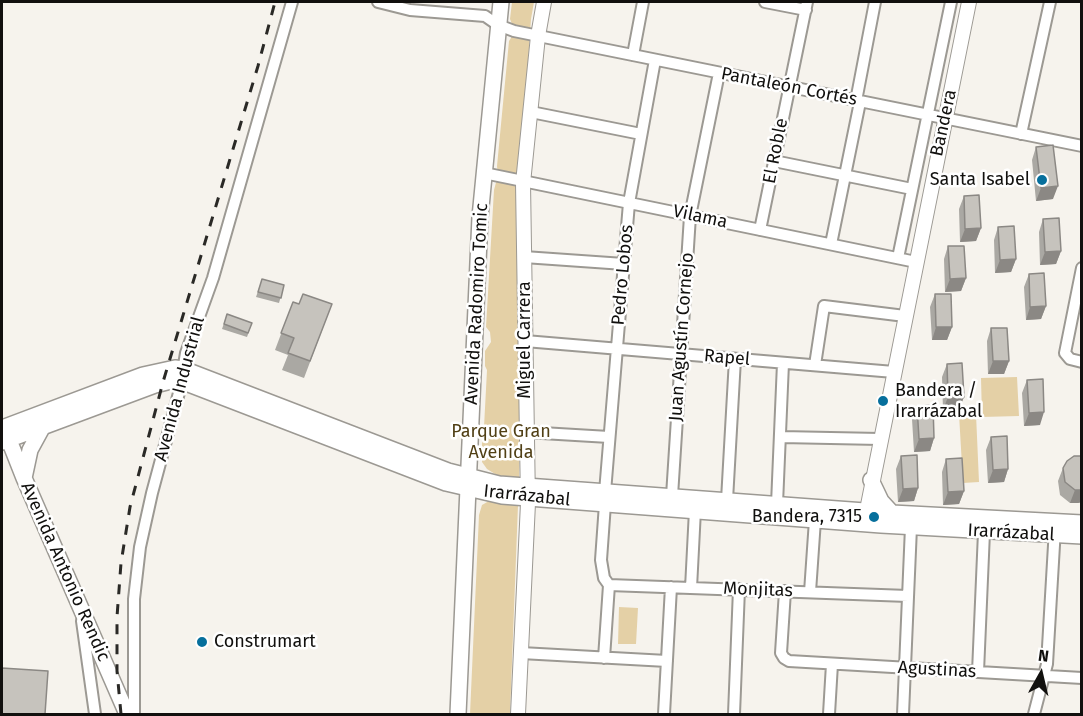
<!DOCTYPE html>
<html>
<head>
<meta charset="utf-8">
<style>
	body { margin:0 }
	#map { position:relative; width:1083px; height:716px; overflow:hidden; background:#f6f3ed; font-family:"Fira Sans",sans-serif }
	canvas { display:block }
	.frame { position:absolute; inset:0; border:3px solid #11100e; pointer-events:none }
	.north { position:absolute; left:1011px; top:644px; width:60px; height:60px; -webkit-text-stroke:4px #fff; paint-order:stroke; rotate:8deg; font-size:16px; font-weight:700; line-height:24px; text-align:center; color:#11100e }
	.north::after { content:''; display:block; margin:auto; width:21px; height:27px; background:#11100e; clip-path:polygon(50% 0,100% 100%,50% 72%,0 100%) }
</style>
</head>
<body>
<div id="map">
<canvas width="1083" height="716"></canvas>
<div class="frame"></div>
<div class="north">N</div>
</div>
<script>
const c = document.querySelector('canvas').getContext('2d');
c.lineJoin = 'round';
function fillPath(path, color) { c.fillStyle = color; c.fill(path, 'evenodd'); }
const shape = rows => new Path2D(rows.map(r => 'M' + r).join(''));
function trace(path, color, width, dash) { c.strokeStyle = color; c.lineWidth = width; c.lineCap = dash ? 'butt' : 'round'; c.setLineDash(dash || []); c.stroke(path); }
function write(font, color, halo, rows, align = 'center') {
  c.font = font + ' "Fira Sans",sans-serif'; c.lineWidth = 5; c.setLineDash([]); c.textBaseline = 'middle'; c.strokeStyle = halo; c.fillStyle = color; for (const [text, x, y, turn = 0] of rows) {
    c.save(); c.translate(x, y); c.rotate((+turn || 0) * Math.PI / 180); c.textAlign = isNaN(turn) ? turn : align; if (halo) c.strokeText(text, 0, 0); c.fillText(text, 0, 0); c.restore();
  }
}
const green = shape([
	[512,2,534,2,531,19,520,183,522,341,519,477,513,480,500,477,487,469,482,462,482,431,484,427,487,370,485,366,485,351,491,342,490,332,486,327,494,190,498,175,497,166,509,41,511,38,512,24,510,19],
	[1017,377,1019,416,982,417,981,378],
	[959,414,976,414,979,482,963,483],
	[497,500,518,505,510,714,470,714,479,515,482,505,489,501],
	[619,607,638,608,636,644,618,644]
]);
const minor = shape([
	[378,2,410,10,485,16,498,25,514,31,1082,146],
	[765,2,806,10],
	[633,55,643,2],
	[856,101,875,2],
	[531,112,641,134],
	[1021,134,1050,2],
	[774,161,912,189],
	[484,173,916,262],
	[760,230,807,2],
	[831,244,860,102],
	[524,257,624,264],
	[898,258,951,2],
	[1082,268,1065,353,1070,359,1082,362],
	[525,341,894,372],
	[815,365,824,306,905,316],
	[525,432,609,437],
	[781,437,880,439],
	[605,492,629,203,655,60],
	[672,496,690,216,719,73],
	[727,500,735,359],
	[777,504,783,363],
	[609,585,908,596],
	[691,588,695,510],
	[785,591,781,653,784,658,789,661,1082,678],
	[810,592,815,520],
	[82,621,95,714],
	[521,653,667,661],
	[604,658,609,585,604,578,601,560,605,504],
	[978,672,984,532],
	[134,714,134,599,140,547,152,493,180,389,186,353,213,278,292,2],
	[664,714,671,587],
	[734,714,739,589],
	[829,714,832,664],
	[903,714,911,527],
	[1034,714,1047,664,1055,528]
]);
const tertiary = shape([
	[865,520,969,2],
	[518,714,528,503,523,183,538,36,544,2]
]);
const secondary = shape([
	[2,428,143,375,175,368,183,369,448,471,499,484,892,513,1082,523],
	[4,434,9,440,24,478,127,714],
	[2,442,155,385,171,381,181,381,446,483,502,496,881,525,1082,536],
	[24,478,30,450,42,428],
	[871,480,881,501,892,513],
	[458,714,480,217,501,2]
]);
const rail = shape([
	[121,714,117,671,117,617,121,563,130,507,163,382,258,66,275,2]
]);
const wall = shape([
	[1036,147,1053,199,1036,201,1032,160],
	[964,196,981,228,976,241,960,242,959,209],
	[1043,219,1061,251,1056,264,1040,265,1039,232],
	[998,227,1016,259,1011,272,995,273,994,240],
	[948,246,966,278,961,291,945,292,944,259],
	[1029,274,1046,306,1041,319,1026,320,1024,287],
	[262,279,284,285,279,303,256,297],
	[935,294,952,327,947,340,932,340,930,307],
	[293,302,299,304,332,304,304,378,282,370,288,355,275,350],
	[227,314,252,323,247,337,222,329],
	[991,328,1009,361,1004,374,988,374,987,341],
	[947,364,964,397,959,409,943,410,942,377],
	[1027,380,1040,425,1024,426,1022,393],
	[917,406,934,438,930,451,914,452,912,419],
	[991,437,1008,469,1004,482,988,483,986,450],
	[901,456,918,488,914,501,898,502,896,469],
	[1082,456,1082,502,1078,503,1070,503,1060,495,1058,481,1063,468],
	[946,459,964,491,959,504,943,505,942,472]
]);
const shadedWall = shape([
	[1058,186,1053,199,1036,201,1041,188],
	[981,228,976,241,960,242,965,229],
	[1061,251,1056,264,1040,265,1045,252],
	[1016,259,1011,272,995,273,1000,260],
	[966,278,961,291,945,292,950,279],
	[1046,306,1041,319,1026,320,1030,307],
	[936,327,952,327,947,340,932,340],
	[993,361,1009,361,1004,374,988,374],
	[948,397,964,397,959,409,943,410],
	[1044,412,1040,425,1024,426,1029,413],
	[934,438,930,451,914,452,919,439],
	[1008,469,1004,482,988,483,993,470],
	[918,488,914,501,898,502,903,489],
	[1075,490,1082,490,1082,502,1078,503,1070,503],
	[964,491,959,504,943,505,948,492]
]);
const building = shape([
	[1053,145,1058,186,1041,188,1036,147,1053,145],
	[979,195,981,228,965,229,964,196,979,195],
	[1059,218,1061,251,1045,252,1043,219,1059,218],
	[1014,226,1016,259,1000,260,998,227,1014,226],
	[948,246,964,246,966,278,950,279,948,246],
	[1044,273,1046,306,1030,307,1029,274,1044,273],
	[262,279,284,285,281,298,258,292,262,279],
	[303,294,332,304,310,361,288,353,294,338,281,333,293,302,299,304,303,294],
	[935,294,951,294,952,327,936,327,935,294],
	[227,314,252,323,248,333,224,324,227,314],
	[991,328,1007,328,1009,361,993,361,991,328],
	[962,363,964,397,948,397,947,364,962,363],
	[1043,379,1044,412,1029,413,1027,380,1043,379],
	[933,405,934,438,919,439,917,406,933,405],
	[1007,436,1008,469,993,470,991,437,1007,436],
	[917,455,918,488,903,489,901,456,917,455],
	[1074,456,1082,456,1082,490,1075,490,1065,482,1063,468,1067,461,1074,456],
	[962,458,964,491,948,492,946,459,962,458],
	[2,668,48,671,45,714,2,714,2,668]
]);
const markers = [
	[1042,180,6,"#066f9c"],
	[883,401,6,"#066f9c"],
	[874,517,6,"#066f9c"],
	[202,642,6,"#066f9c"]
];
const streetNames = [
	["Pantaleón Cortés",789,87,11],
	["Bandera",944,123,-78],
	["El Roble",776,151,-79],
	["Vilama",700,217,12],
	["Pedro Lobos",623,275,-85],
	["Avenida Radomiro Tomic",477,304,-87],
	["Juan Agustín Cornejo",682,337,-86],
	["Miguel Carrera",525,340,-90],
	["Rapel",727,358,5],
	["Avenida Industrial",180,389,-75],
	["Irarrázabal",527,496,6],
	["Irarrázabal",1011,533,3],
	["Avenida Antonio Rendic",65,572,66],
	["Monjitas",758,590,2],
	["Agustinas",937,670,3]
];
const poiNames = [
	["Santa Isabel",1030,180],
	["Bandera /",895,391,"left"],
	["Irarrázabal",895,412,"left"],
	["Bandera, 7315",862,517],
	["Construmart",214,642,"left"]
];
const parkNames = [
	["Parque Gran",501,432],
	["Avenida",501,453]
];
fillPath(green, '#e4d0a6');
trace(minor, '#9c9993', 14);
trace(tertiary, '#9c9993', 16);
trace(secondary, '#9c9993', 18);
trace(minor, '#fff', 10);
trace(tertiary, '#fff', 14);
trace(secondary, '#fff', 15);
trace(rail, '#2a2926', 3, [10, 10]);
fillPath(wall, '#aaa8a3');
fillPath(shadedWall, '#8b8884');
fillPath(building, '#c6c3bd');
trace(building, '#8b8884', 1.5);
for (const [x, y, r, color] of markers) { const dot = new Path2D(); dot.arc(x, y, r, 0, 2 * Math.PI); c.fillStyle = color; c.fill(dot); trace(dot, '#fff', 2); }
write('18px', '#11100e', '#fff', streetNames);
write('18px', '#11100e', '#fff', poiNames, 'right');
write('18px', '#514016', '#fff', parkNames);
</script>
</body>
</html>
